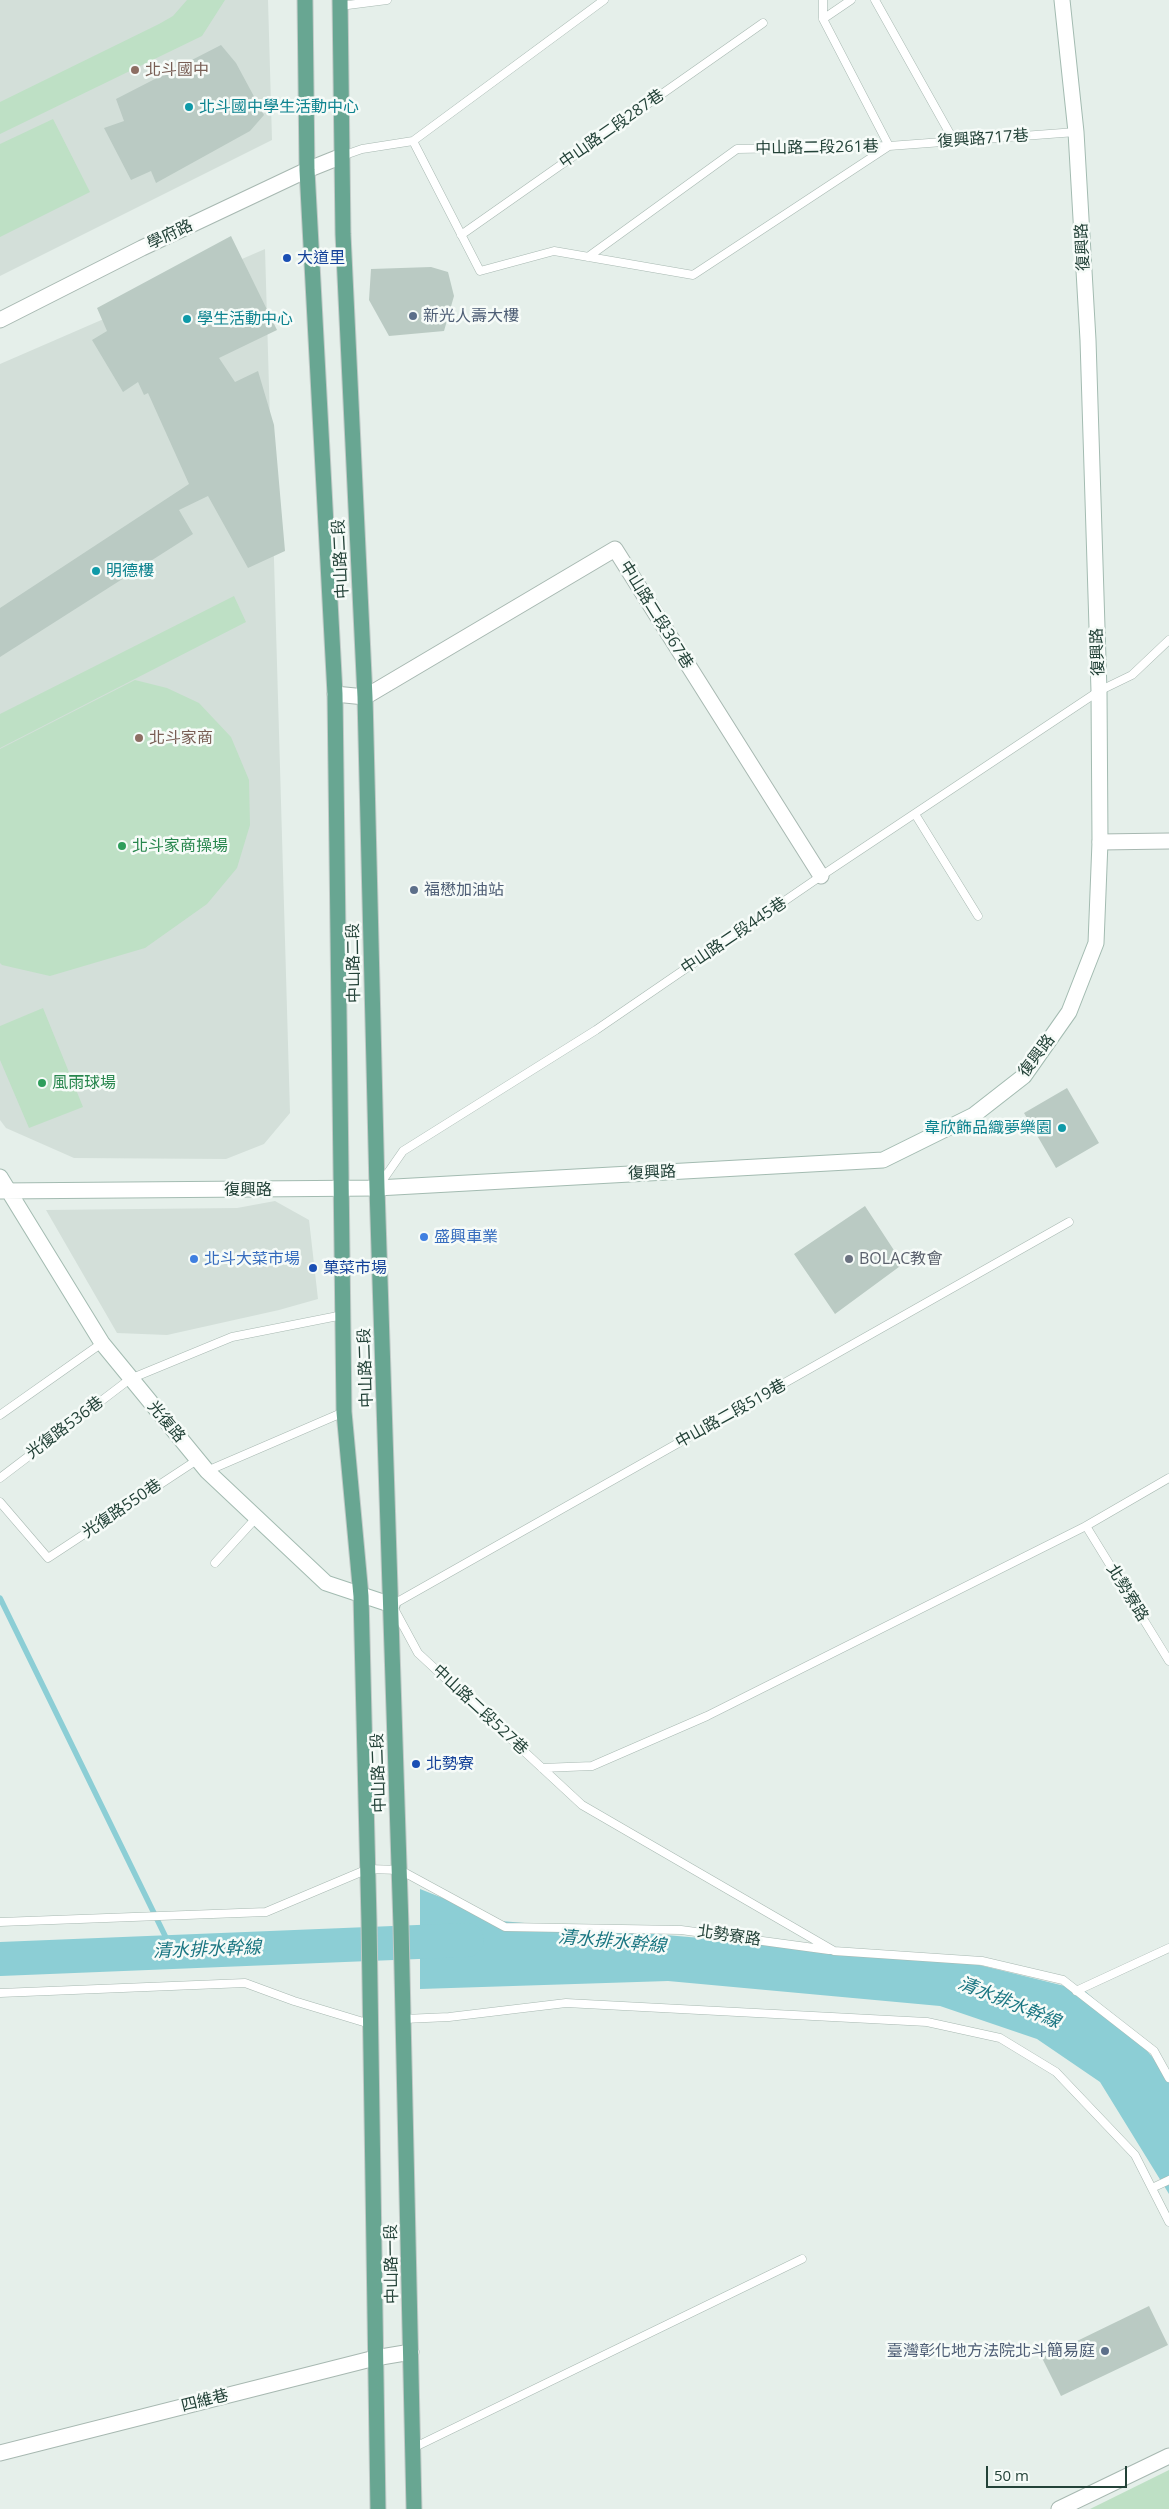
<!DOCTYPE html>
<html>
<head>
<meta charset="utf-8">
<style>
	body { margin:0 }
	#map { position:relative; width:1169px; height:2509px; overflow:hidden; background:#e5efea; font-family:"Open Sans",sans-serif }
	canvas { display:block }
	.scale { position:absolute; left:986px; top:2466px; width:141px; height:22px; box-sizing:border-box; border:2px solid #234238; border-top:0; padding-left:6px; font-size:15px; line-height:18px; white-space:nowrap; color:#234238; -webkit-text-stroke:4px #f6fbf8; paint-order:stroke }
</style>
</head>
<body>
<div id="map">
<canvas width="1169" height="2509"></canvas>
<div class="scale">50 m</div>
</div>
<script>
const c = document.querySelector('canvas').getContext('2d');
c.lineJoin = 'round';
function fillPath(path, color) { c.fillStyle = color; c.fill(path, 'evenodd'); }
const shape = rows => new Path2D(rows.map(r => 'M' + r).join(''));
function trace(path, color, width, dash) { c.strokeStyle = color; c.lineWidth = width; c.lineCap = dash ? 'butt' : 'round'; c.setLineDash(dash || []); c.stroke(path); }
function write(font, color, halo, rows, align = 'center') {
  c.font = font + ' "Open Sans","Noto Sans TC",sans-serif'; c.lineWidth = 5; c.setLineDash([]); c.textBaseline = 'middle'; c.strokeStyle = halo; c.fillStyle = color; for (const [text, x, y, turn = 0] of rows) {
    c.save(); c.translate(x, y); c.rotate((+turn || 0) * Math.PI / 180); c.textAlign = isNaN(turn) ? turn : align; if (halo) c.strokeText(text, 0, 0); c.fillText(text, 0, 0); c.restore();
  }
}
const built = shape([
	[0,0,268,0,272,140,0,276],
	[265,249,290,1113,264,1144,226,1159,74,1158,6,1128,0,1120,0,364],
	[275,1201,309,1220,318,1299,279,1310,167,1335,117,1333,46,1210,237,1208]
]);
const green = shape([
	[187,0,225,0,202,36,0,134,0,102,159,24,173,16],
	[53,119,90,192,0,237,0,144],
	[234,596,246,622,0,748,0,714],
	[135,680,167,688,199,703,231,737,249,780,250,825,237,868,207,904,145,948,50,976,2,965,0,963,0,749],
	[43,1008,83,1107,29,1128,0,1060,0,1026],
	[1169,2470,1169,2509,1090,2509]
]);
const water = shape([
	[420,1889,501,1921,959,1960,1085,1991,1129,2029,1169,2077,1169,2194,1100,2082,1037,2039,940,2006,668,1981,420,1989]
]);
const stream = shape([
	[0,1598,173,1952]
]);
const river = shape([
	[0,1959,467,1940]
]);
const building = shape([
	[221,45,236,63,264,115,250,131,156,183,151,171,131,180,104,128,124,121,116,99],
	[231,236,277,330,219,358,235,382,258,371,274,425,285,551,248,568,208,496,179,510,193,534,0,657,0,608,189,484,148,393,144,395,138,382,123,392,92,340,107,331,97,308],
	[431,267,448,272,454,296,444,331,389,336,369,300,371,269],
	[1067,1088,1099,1143,1056,1168,1024,1113],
	[865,1206,903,1264,835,1314,794,1254],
	[1149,2306,1168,2345,1061,2396,1042,2358]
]);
const lane = shape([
	[823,0,823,19,889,146],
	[875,0,954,141],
	[340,6,387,0],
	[823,19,851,0],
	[413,141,604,0],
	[342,156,362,149,413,141,480,271,554,251,693,275,889,146],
	[461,235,763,23],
	[588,257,737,149,889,146,1076,132],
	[915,814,978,916],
	[378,1187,403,1151,596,1030,821,876,1099,691,1132,675,1169,640],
	[1069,1222,392,1605,418,1653,582,1805,834,1951,982,1961,1063,1980,1154,2051,1169,2078],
	[0,1415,102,1343],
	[207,1471,344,1412],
	[0,1478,130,1379,232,1337,343,1315],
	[0,1502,48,1558,197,1460],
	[1086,1526,1169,1661],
	[215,1563,256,1518],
	[542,1768,592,1766,707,1716,1086,1526,1169,1478],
	[0,1922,266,1912,368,1869,400,1870,505,1927,681,1930,829,1950],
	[1076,1991,1169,1948],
	[0,1993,245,1983,294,2001,370,2024],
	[404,2019,449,2017,566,2003,927,2022,1000,2038,1056,2072,1135,2155,1169,2222],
	[1152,2188,1169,2180],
	[413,2448,802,2259]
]);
const street = shape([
	[0,320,142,248,307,170,342,156],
	[335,694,365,697,615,549,821,876],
	[1100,842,1169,841],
	[0,2453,375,2358,411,2352],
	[1059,2509,1169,2456]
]);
const secondary = shape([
	[0,1177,102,1343,207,1471,326,1583,392,1605],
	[0,1191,377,1188,883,1160,974,1115,1024,1076,1069,1012,1096,943,1100,842,1099,691,1088,340,1076,132,1062,0]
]);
const primary = shape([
	[305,0,307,170,335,694,344,1412,361,1596,369,1921,378,2509],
	[340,0,343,234,365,697,377,1188,401,1926,414,2509]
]);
const markers = [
	[135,70,5,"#8d6e63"],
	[189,107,5,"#0f9aa8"],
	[287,258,5,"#1a4fb4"],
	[413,316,5,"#5c6f8a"],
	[187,319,5,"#0f9aa8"],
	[96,571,5,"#0f9aa8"],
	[139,738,5,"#8d6e63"],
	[122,846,5,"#2e9e5b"],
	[414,890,5,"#5c6f8a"],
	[42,1083,5,"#2e9e5b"],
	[1062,1128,5,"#0f9aa8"],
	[424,1237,5,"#3f7fe0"],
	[194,1259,5,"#3f7fe0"],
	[849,1259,5,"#6b7280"],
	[313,1268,5,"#1a4fb4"],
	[416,1764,5,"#1a4fb4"],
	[1105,2351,5,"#5c6f8a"]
];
const educationNames = [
	["北斗國中",145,70],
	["北斗家商",149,738]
];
const cultureNames = [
	["北斗國中學生活動中心",199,107],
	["學生活動中心",197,319],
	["明德樓",106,571],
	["韋欣飾品織夢樂園",1052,1128,"right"]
];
const streetNames = [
	["中山路二段287巷",612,129,-35],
	["復興路717巷",983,139,-4],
	["中山路二段261巷",817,148,-1],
	["學府路",170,235,-25],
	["復興路",1083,247,-93],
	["中山路二段",341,559,-93],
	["中山路二段367巷",656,615,58],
	["復興路",1098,652,-92],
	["中山路二段445巷",734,936,-34],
	["中山路二段",354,963,-91],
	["復興路",1037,1056,-53],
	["復興路",652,1173,-3],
	["復興路",248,1190],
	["中山路二段",366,1368,-92],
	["中山路二段519巷",731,1414,-29],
	["光復路",166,1422,50],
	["光復路536巷",65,1428,-37],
	["光復路550巷",122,1509,-34],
	["北勢寮路",1127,1593,58],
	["中山路二段527巷",480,1710,43],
	["中山路二段",379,1773,-92],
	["北勢寮路",729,1936,8],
	["中山路一段",392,2264,-91],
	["四維巷",205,2401,-14]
];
const transitNames = [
	["大道里",297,258],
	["菓菜市場",323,1268],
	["北勢寮",426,1764]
];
const serviceNames = [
	["新光人壽大樓",423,316],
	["福懋加油站",424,890],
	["臺灣彰化地方法院北斗簡易庭",1095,2351,"right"]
];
const leisureNames = [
	["北斗家商操場",132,846],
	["風雨球場",52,1083]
];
const shopNames = [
	["盛興車業",434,1237],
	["北斗大菜市場",204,1259]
];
const worshipNames = [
	["BOLAC教會",859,1259]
];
const waterNames = [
	["清水排水幹線",612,1942,5],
	["清水排水幹線",207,1950,-2],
	["清水排水幹線",1009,2003,22]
];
fillPath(built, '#d3dfd9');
fillPath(green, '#bee0c5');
fillPath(water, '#8cced5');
trace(stream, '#8cced5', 5.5);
trace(river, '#8cced5', 34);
fillPath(building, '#bacac3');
trace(lane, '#a7b8b1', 9);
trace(street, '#a7b8b1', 17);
trace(secondary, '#a3bbb1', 17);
trace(primary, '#c1cac7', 17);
trace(lane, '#fff', 8);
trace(street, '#fff', 15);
trace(secondary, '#fff', 15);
trace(primary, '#68a692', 15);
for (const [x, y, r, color] of markers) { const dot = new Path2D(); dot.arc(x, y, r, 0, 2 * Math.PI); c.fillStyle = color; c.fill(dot); trace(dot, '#f6fbf8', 2); }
write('16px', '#785e54', '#f6fbf8', educationNames, 'left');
write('16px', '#0d838f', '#f6fbf8', cultureNames, 'left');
write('16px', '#234238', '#f6fbf8', streetNames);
write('16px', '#164399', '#f6fbf8', transitNames, 'left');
write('16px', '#4e5e75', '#f6fbf8', serviceNames, 'left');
write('16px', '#27864d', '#f6fbf8', leisureNames, 'left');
write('16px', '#366cbe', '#f6fbf8', shopNames, 'left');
write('16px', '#5b616d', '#f6fbf8', worshipNames, 'left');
write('italic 18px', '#1a7682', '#f6fbf8', waterNames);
</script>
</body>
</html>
